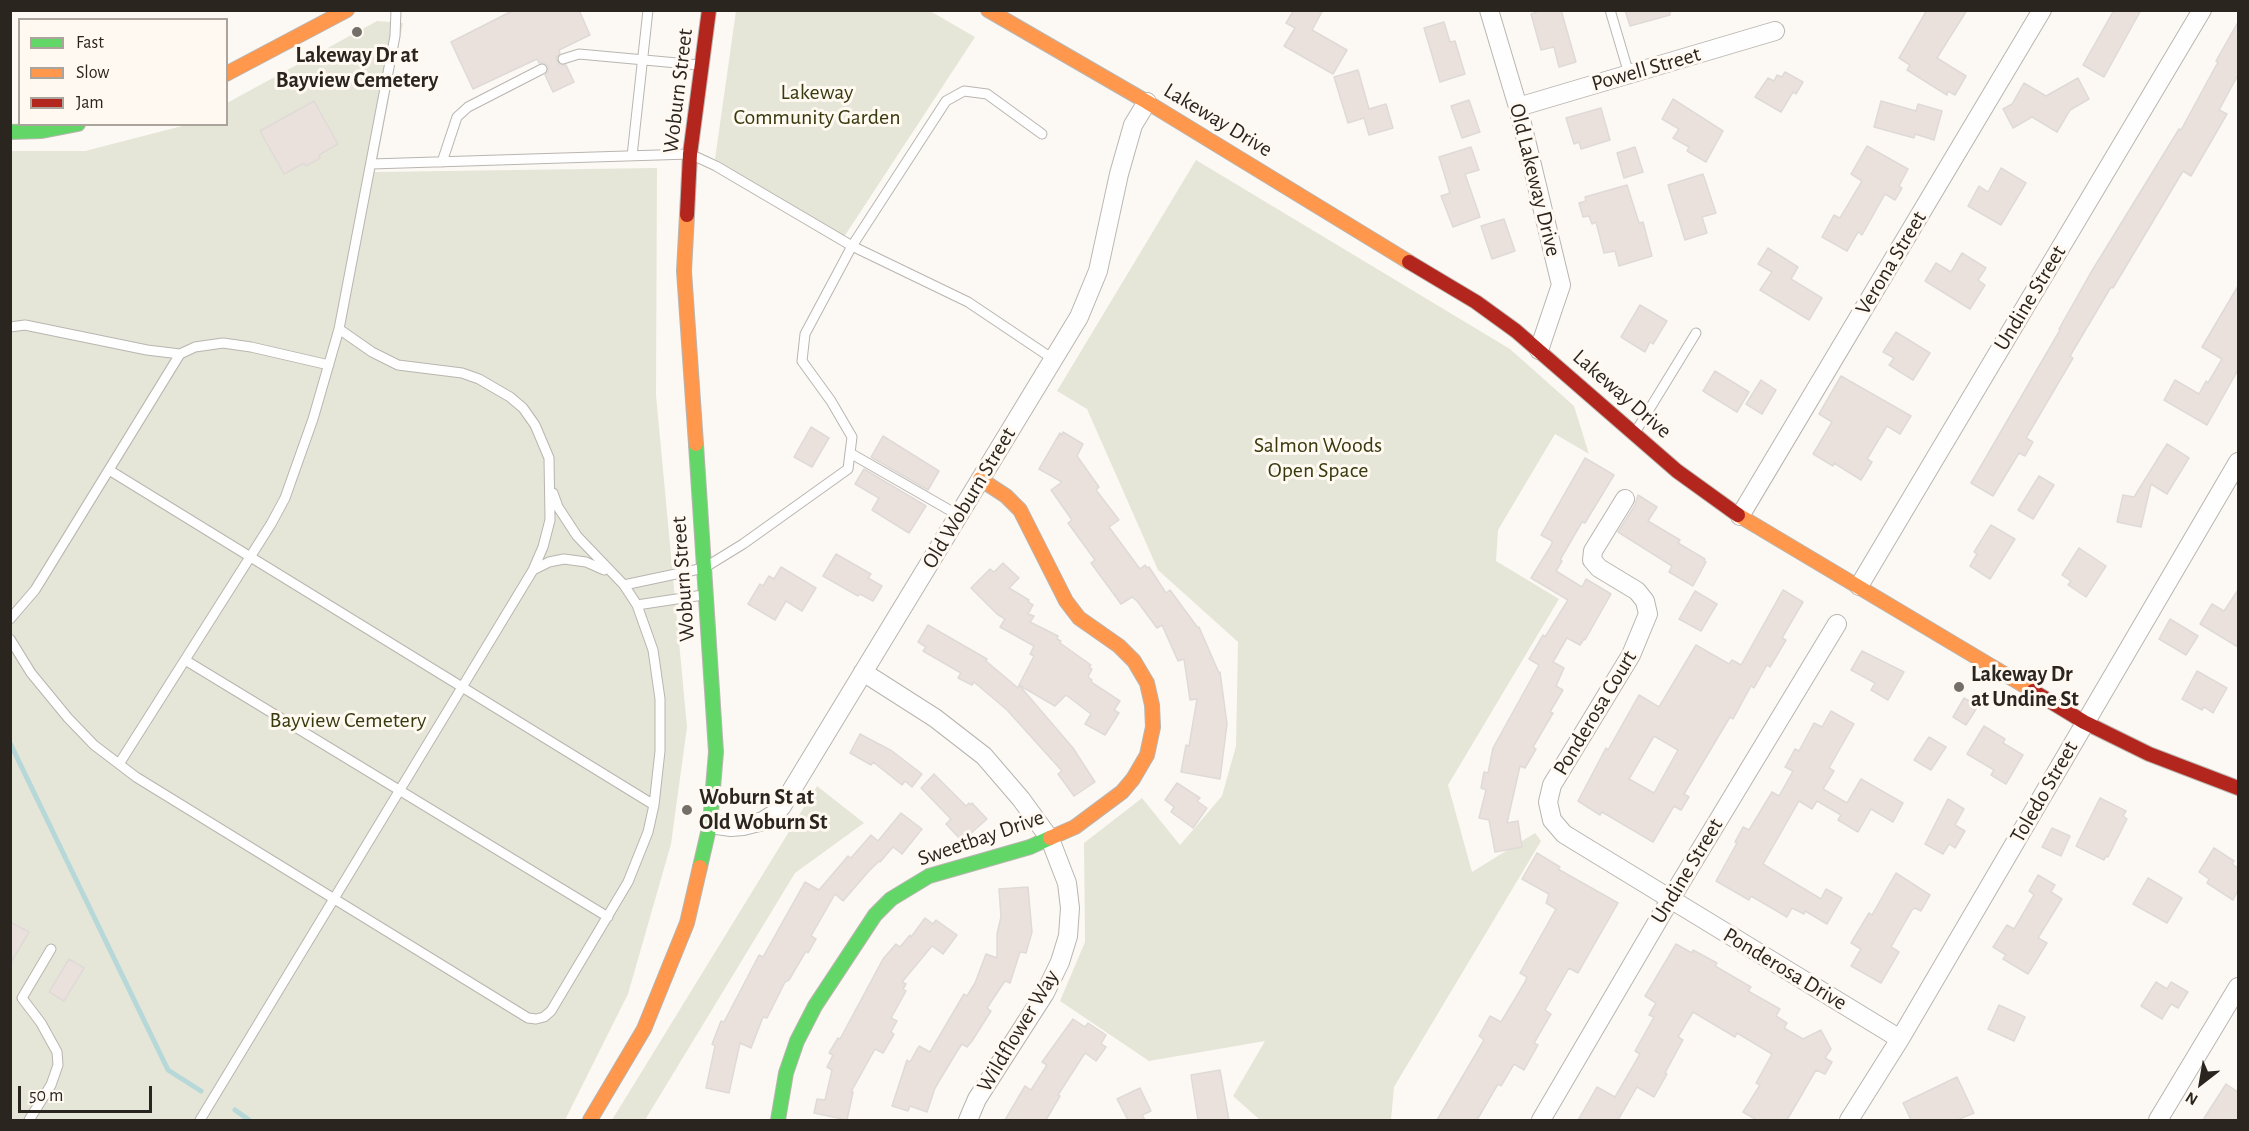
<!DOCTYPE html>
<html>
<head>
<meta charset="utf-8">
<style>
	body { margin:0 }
	#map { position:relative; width:2249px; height:1131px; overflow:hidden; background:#fcf9f5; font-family:"Alegreya Sans",sans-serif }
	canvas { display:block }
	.frame { position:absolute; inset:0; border:12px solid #2a251e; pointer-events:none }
	.legend { position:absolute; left:18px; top:18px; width:210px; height:108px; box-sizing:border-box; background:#fff9f2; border:2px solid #aaa49d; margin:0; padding:8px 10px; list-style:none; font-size:18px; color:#2a251e }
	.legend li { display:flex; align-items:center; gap:12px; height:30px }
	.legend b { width:30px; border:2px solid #aaa49d }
	.north { position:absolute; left:2171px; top:1053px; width:60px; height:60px; -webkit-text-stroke:4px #fff9f2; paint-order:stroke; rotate:211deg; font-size:16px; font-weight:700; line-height:24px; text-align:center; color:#2a251e }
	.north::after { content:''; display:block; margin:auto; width:21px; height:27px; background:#2a251e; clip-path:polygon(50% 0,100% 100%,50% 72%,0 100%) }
	.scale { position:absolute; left:18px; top:1086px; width:134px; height:27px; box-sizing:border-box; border:3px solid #2a251e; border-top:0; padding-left:8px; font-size:18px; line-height:21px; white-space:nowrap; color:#2a251e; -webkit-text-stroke:4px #fff9f2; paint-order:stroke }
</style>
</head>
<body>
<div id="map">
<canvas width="2249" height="1131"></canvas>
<div class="frame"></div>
<ul class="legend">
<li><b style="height:8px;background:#63d668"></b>Fast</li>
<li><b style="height:8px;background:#ff974d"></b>Slow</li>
<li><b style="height:8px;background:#b3261e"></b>Jam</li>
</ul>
<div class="north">N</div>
<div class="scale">50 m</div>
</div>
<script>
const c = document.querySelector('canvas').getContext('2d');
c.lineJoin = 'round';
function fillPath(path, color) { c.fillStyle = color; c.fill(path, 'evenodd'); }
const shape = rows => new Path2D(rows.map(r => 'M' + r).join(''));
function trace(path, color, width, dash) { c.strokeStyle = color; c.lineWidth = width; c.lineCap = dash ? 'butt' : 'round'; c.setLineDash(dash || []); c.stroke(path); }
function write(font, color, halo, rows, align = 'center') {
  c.font = font + ' "Alegreya Sans",sans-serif'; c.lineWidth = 6; c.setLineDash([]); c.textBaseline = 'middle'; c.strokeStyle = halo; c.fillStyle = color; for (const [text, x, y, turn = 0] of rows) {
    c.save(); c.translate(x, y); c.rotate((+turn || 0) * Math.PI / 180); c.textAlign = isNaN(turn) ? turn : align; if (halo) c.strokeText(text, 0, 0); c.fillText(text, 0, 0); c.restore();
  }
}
const green = shape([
	[736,11,930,11,975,37,844,237,715,159],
	[377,21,403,23,375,172,657,168,656,395,687,727,671,844,628,994,565,1120,11,1120,10,151,85,151,186,125,226,124,227,103],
	[1196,160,1510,349,1574,406,1589,454,1555,434,1498,530,1496,561,1559,599,1448,785,1472,872,1535,833,1541,841,1394,1087,1391,1120,1260,1120,1233,1096,1265,1041,1149,1061,1060,1001,1085,942,1084,843,1142,798,1180,845,1222,796,1236,746,1238,642,1158,570,1087,409,1057,391],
	[817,786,864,823,795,873,645,1120,612,1120]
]);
const stream = shape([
	[10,743,168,1070,201,1091],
	[235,1110,249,1120]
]);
const building = shape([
	[514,10,579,10,590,35,559,50,560,53,556,58,559,64,566,65,574,82,553,92,545,75,548,72,548,66,545,63,539,63,537,59,473,89,451,42,514,10],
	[1294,10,1323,10,1312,30,1347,50,1333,74,1284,46,1295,28,1286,23,1294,10],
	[1543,10,1561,10,1576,62,1559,67,1554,47,1541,50,1531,14,1543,10],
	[1625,10,1670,10,1670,15,1630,26,1625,10],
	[1927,10,1967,10,1937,58,1966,76,1955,95,1948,91,1947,95,1907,70,1910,65,1899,58,1927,10],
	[2114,10,2141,10,2104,77,2083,65,2114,10],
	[1444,22,1450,42,1455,41,1465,74,1440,82,1424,28,1444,22],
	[2238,22,2238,75,2219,110,2227,114,2191,176,2183,171,2113,288,2111,287,2070,356,2073,358,2026,438,2033,442,2025,456,2019,453,1993,496,1971,483,2060,330,2059,329,2090,274,2179,129,2181,130,2218,62,2216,61,2238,22],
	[1358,70,1369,109,1386,104,1393,128,1369,135,1364,118,1348,123,1334,77,1358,70],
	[1785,72,1803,82,1796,94,1793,92,1781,112,1755,97,1768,78,1774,81,1777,75,1782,77,1785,72],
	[2078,78,2089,99,2070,110,2057,132,2032,117,2013,128,2003,109,2012,104,2024,83,2046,96,2078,78],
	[1673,99,1723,131,1706,162,1687,151,1689,147,1673,138,1679,129,1662,119,1673,99],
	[1469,100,1480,132,1462,138,1451,106,1469,100],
	[314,101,338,144,319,155,320,158,306,166,304,163,284,174,260,131,314,101],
	[1881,101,1916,111,1918,104,1942,111,1934,140,1915,134,1914,138,1874,127,1881,101],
	[1601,108,1610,140,1581,149,1579,142,1574,144,1566,118,1601,108],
	[1867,146,1908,169,1899,186,1902,188,1895,200,1885,194,1862,235,1858,232,1847,251,1822,237,1834,215,1840,218,1862,181,1851,174,1867,146],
	[1471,147,1479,170,1465,174,1480,217,1453,227,1441,196,1450,193,1439,157,1471,147],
	[1635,147,1643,172,1624,178,1617,153,1635,147],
	[2001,168,2026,183,2001,225,1968,206,1979,186,1988,192,2001,168],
	[1703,174,1716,213,1702,217,1707,233,1685,240,1668,185,1703,174],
	[1627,185,1639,223,1643,222,1652,256,1619,266,1615,251,1604,253,1596,222,1592,224,1589,216,1583,217,1579,203,1586,201,1585,197,1627,185],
	[1504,219,1515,251,1492,259,1481,226,1504,219],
	[1768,248,1798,267,1791,279,1822,298,1809,320,1760,290,1772,272,1758,264,1768,248],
	[1962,253,1986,268,1978,280,1985,285,1970,309,1925,281,1936,263,1951,272,1962,253],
	[2238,286,2238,370,2207,425,2164,400,2175,380,2199,394,2206,381,2208,383,2222,359,2202,347,2238,286],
	[1640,305,1667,321,1653,344,1650,342,1645,352,1621,337,1640,305],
	[1896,332,1930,353,1913,380,1889,365,1894,358,1883,352,1896,332],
	[1715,371,1749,392,1737,412,1703,391,1715,371],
	[1841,376,1911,416,1900,434,1887,426,1867,459,1872,462,1861,480,1834,463,1833,466,1813,454,1832,422,1819,414,1841,376],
	[1761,380,1776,390,1762,414,1746,404,1761,380],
	[811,427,829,438,812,467,794,457,811,427],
	[1063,432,1083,444,1077,456,1099,487,1096,490,1119,520,1109,527,1140,569,1145,565,1147,568,1149,567,1166,593,1170,590,1198,628,1199,627,1219,673,1220,672,1227,724,1220,779,1181,772,1186,745,1189,746,1197,699,1190,700,1184,659,1178,661,1162,625,1157,628,1137,601,1132,597,1121,604,1091,563,1095,560,1068,523,1072,520,1051,490,1062,482,1039,469,1060,433,1062,435,1063,432],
	[883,436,939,471,928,490,871,457,883,436],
	[2167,444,2189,458,2167,494,2151,484,2141,527,2117,522,2123,495,2134,497,2167,444],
	[1585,458,1614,475,1585,523,1582,522,1560,560,1562,561,1556,571,1582,587,1586,579,1611,594,1585,640,1584,639,1580,645,1567,638,1553,662,1564,668,1556,686,1563,690,1550,712,1553,713,1533,747,1536,749,1525,768,1520,766,1507,823,1518,821,1522,847,1495,852,1489,820,1479,818,1486,790,1481,788,1484,772,1488,773,1493,748,1539,665,1529,659,1543,635,1545,637,1568,600,1531,578,1552,544,1552,541,1541,535,1585,458],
	[864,469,926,506,909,533,872,510,879,498,855,484,864,469],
	[2039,476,2054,485,2033,519,2018,510,2039,476],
	[1638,495,1657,507,1648,521,1680,540,1678,543,1705,559,1704,561,1706,562,1693,586,1669,572,1672,566,1618,532,1635,505,1638,495],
	[1991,525,2015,539,1990,579,1970,566,1977,554,1974,552,1991,525],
	[2079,548,2106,566,2086,597,2068,585,2071,581,2062,575,2079,548],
	[836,554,871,574,868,578,882,586,873,601,860,594,858,596,823,576,836,554],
	[1003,563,1019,578,1009,588,1029,600,1028,602,1033,605,1028,614,1034,616,1030,622,1058,636,1057,639,1061,641,1060,643,1091,665,1089,667,1092,669,1088,677,1092,680,1091,682,1120,701,1114,710,1119,713,1105,735,1085,724,1091,714,1066,695,1055,706,1019,685,1034,656,1030,654,1034,646,1000,627,1005,619,997,614,971,588,990,569,994,572,1003,563],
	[781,567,816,588,802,611,786,601,775,620,748,604,760,584,763,586,769,576,774,579,781,567],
	[1783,590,1803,602,1782,638,1786,640,1770,667,1767,665,1754,688,1751,686,1733,719,1730,717,1684,794,1689,797,1681,810,1674,806,1653,842,1602,812,1600,815,1578,801,1606,748,1608,750,1639,695,1659,707,1696,645,1729,664,1732,660,1741,665,1783,590],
	[1654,736,1678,750,1654,793,1629,779,1654,736],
	[2238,590,2238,647,2200,624,2212,604,2224,611,2238,590],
	[1695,591,1717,604,1701,631,1679,619,1695,591],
	[2170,619,2198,636,2186,655,2159,639,2170,619],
	[928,625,987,659,986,661,1018,688,1019,685,1073,748,1095,782,1074,796,1058,774,1062,771,1007,710,974,682,972,685,958,678,961,673,923,651,926,647,918,642,928,625],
	[1862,651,1904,672,1888,700,1871,690,1875,683,1851,670,1862,651],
	[2197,671,2227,688,2213,713,2204,707,2202,710,2182,699,2197,671],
	[1964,698,1978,706,1966,725,1953,717,1964,698],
	[1831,711,1854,724,1829,768,1834,771,1823,789,1847,803,1861,779,1903,803,1893,822,1871,809,1858,832,1838,820,1841,815,1817,801,1812,809,1799,801,1763,864,1821,899,1826,889,1842,898,1827,924,1805,911,1804,914,1792,908,1787,917,1751,896,1749,900,1716,881,1737,843,1735,842,1743,827,1749,830,1772,792,1779,796,1793,771,1785,767,1795,749,1799,751,1814,723,1822,727,1831,711],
	[1984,726,2005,739,2003,743,2023,755,2006,784,1991,775,1994,770,1967,754,1984,726],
	[860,734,892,751,922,774,912,787,905,781,902,785,873,762,871,765,850,753,860,734],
	[1929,737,1946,747,1931,770,1914,760,1929,737],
	[934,774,966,806,969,803,971,805,972,803,987,819,962,841,946,824,951,819,921,788,934,774],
	[1177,783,1200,798,1197,801,1207,808,1193,828,1171,812,1174,807,1165,800,1177,783],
	[2100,798,2126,811,2123,816,2127,819,2108,857,2106,856,2104,860,2076,846,2100,798],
	[1948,799,1964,809,1955,825,1965,831,1955,848,1949,844,1943,854,1925,844,1948,799],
	[901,813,922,829,902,854,893,847,880,862,879,861,868,872,843,901,835,894,811,936,816,939,808,953,806,951,789,980,785,982,767,1018,763,1017,751,1048,740,1043,729,1093,706,1088,715,1046,712,1044,721,1021,724,1022,759,955,763,957,805,882,819,890,848,856,851,858,871,835,878,841,901,813],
	[2052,828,2070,836,2061,856,2042,847,2052,828],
	[2214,848,2234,861,2232,864,2238,868,2238,890,2233,900,2207,883,2209,879,2199,872,2214,848],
	[1537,853,1560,867,1558,869,1618,903,1578,973,1569,968,1545,1010,1551,1014,1534,1043,1538,1045,1524,1070,1514,1064,1501,1086,1498,1084,1477,1120,1437,1120,1484,1040,1479,1036,1490,1016,1501,1022,1525,982,1527,977,1520,973,1556,909,1546,903,1549,894,1522,879,1537,853],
	[1896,873,1930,895,1921,911,1915,908,1912,910,1891,947,1899,952,1881,983,1851,966,1861,949,1851,943,1869,913,1872,915,1896,873],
	[2038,875,2055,885,2051,892,2062,899,2038,938,2047,943,2028,974,2003,959,2006,955,1993,947,2007,925,2014,929,2034,895,2029,891,2038,875],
	[2148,878,2182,898,2167,923,2133,904,2148,878],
	[1028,887,1032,932,1026,953,1020,952,1010,983,1005,981,987,1008,991,1011,972,1041,967,1047,962,1044,956,1053,935,1088,927,1112,910,1106,908,1111,892,1106,907,1060,910,1062,919,1046,930,1052,964,994,967,996,975,983,986,954,997,958,997,934,1001,917,999,889,1028,887],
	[925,918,933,924,936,920,957,935,943,954,932,946,902,982,906,984,903,989,906,991,891,1018,897,1021,891,1032,894,1034,883,1053,875,1049,851,1092,853,1092,847,1120,814,1113,817,1099,825,1100,832,1070,827,1067,833,1055,829,1053,838,1038,840,1039,883,959,896,944,900,947,910,935,911,937,925,918],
	[10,922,29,932,10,964,10,922],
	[1676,944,1692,953,1693,950,1717,963,1715,966,1751,987,1748,991,1780,1009,1776,1016,1787,1023,1784,1028,1803,1039,1821,1030,1831,1049,1825,1058,1832,1062,1825,1074,1816,1070,1787,1120,1757,1120,1743,1112,1760,1085,1756,1083,1772,1054,1737,1033,1735,1037,1693,1012,1678,1037,1683,1040,1665,1073,1667,1074,1654,1097,1637,1087,1618,1120,1578,1120,1597,1087,1615,1097,1640,1054,1635,1051,1654,1017,1649,1015,1656,1003,1645,996,1676,944],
	[69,959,84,968,64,1001,49,992,69,959],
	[2156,982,2167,989,2171,982,2188,992,2178,1008,2171,1004,2162,1019,2141,1006,2156,982],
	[1999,1005,2025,1017,2014,1041,1988,1029,1999,1005],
	[1073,1019,1085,1027,1088,1023,1106,1035,1101,1044,1106,1047,1096,1061,1085,1053,1058,1095,1060,1096,1046,1120,1005,1120,1025,1086,1031,1090,1047,1065,1042,1062,1073,1019],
	[1220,1070,1229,1120,1198,1120,1191,1075,1220,1070],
	[1957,1077,1974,1113,1957,1120,1911,1120,1903,1103,1957,1077],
	[2226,1084,2238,1092,2238,1120,2203,1120,2226,1084],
	[1140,1088,1151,1111,1142,1115,1145,1120,1128,1120,1117,1099,1140,1088]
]);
const lane = shape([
	[1610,10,1629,74],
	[563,59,579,54,699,65],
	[1042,134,987,94,964,91,946,101,852,246,968,302,1053,359],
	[632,156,648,10],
	[442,162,457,117,468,107,542,69],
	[371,164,690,154,716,166,852,246,805,334,802,361,831,401,852,437,848,469,743,544,704,568,624,585],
	[10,327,25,325,147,350,180,354,195,347,223,343,251,347,329,365],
	[1636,431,1696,333],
	[850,453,958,515],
	[109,470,654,805],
	[533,570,549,562,564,559,586,562,604,570],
	[637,605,703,595],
	[10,619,35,590,180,354],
	[10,639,31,673,68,718,94,745,136,777,528,1018,536,1019,544,1017,551,1011,628,882,648,832,654,805,660,751,660,699,653,650,637,605,624,585,577,536,558,507,553,493],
	[185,660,608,917],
	[119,764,271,524,285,498,313,419,339,329],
	[29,1120,51,1085,58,1065,57,1052,41,1023,22,998,51,949],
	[200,1120,533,570,543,547,550,520,549,458,535,425,523,408,510,397,479,379,462,373,398,365,372,352,339,329,395,36,396,10]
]);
const street = shape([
	[1489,10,1518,107,1561,285,1539,350],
	[1518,107,1775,31],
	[1625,499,1593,551,1592,560,1599,568,1637,591,1645,601,1648,614,1631,655,1552,785,1548,802,1552,820,1564,834,1900,1039],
	[1740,516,2042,10],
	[1859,586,2202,10],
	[863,672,935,718,984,756,1021,799,1050,839,1067,883,1070,908,1068,936,1060,962,1045,993,977,1099,968,1120],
	[710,824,731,827,743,826,763,821,777,812,782,806,1079,317,1098,271,1119,174,1133,125,1147,102],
	[1541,1120,1670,900,1837,624],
	[1849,1120,1900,1039,2238,462],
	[2158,1120,2238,987]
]);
const fast = shape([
	[10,132,42,131,78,124],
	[696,444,716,752,710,824,700,867],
	[778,1120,786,1073,797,1041,815,1006,875,915,891,899,929,876,1030,847,1050,838]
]);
const slow = shape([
	[988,10,1147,102,1409,262],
	[226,74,347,10],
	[687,215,684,271,696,444],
	[980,479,1006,496,1020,510,1066,601,1079,618,1119,646,1134,661,1147,683,1152,705,1153,727,1147,755,1133,779,1122,792,1075,827,1050,838],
	[1738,515,2033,691],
	[590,1120,644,1029,687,923,700,867]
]);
const jam = shape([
	[687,215,690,154,709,10],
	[1409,262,1476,302,1516,331,1677,471,1738,515],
	[2033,691,2084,722,2149,754,2238,788]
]);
const markers = [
	[357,32,6,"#746f69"],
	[1959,687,6,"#746f69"],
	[687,810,6,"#746f69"]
];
const poiNames = [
	["Lakeway Dr at",357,55,"center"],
	["Bayview Cemetery",357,80,"center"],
	["Lakeway Dr",1971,674],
	["at Undine St",1971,699],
	["Woburn St at",699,797],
	["Old Woburn St",699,822]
];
const streetNames = [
	["Powell Street",1646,69,-16],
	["Woburn Street",678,91,-83],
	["Lakeway Drive",1218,120,31],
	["Old Lakeway Drive",1535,180,76],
	["Verona Street",1891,263,-59],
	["Undine Street",2030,298,-59],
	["Lakeway Drive",1622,394,41],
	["Old Woburn Street",969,498,-59],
	["Woburn Street",683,579,-94],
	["Ponderosa Court",1595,713,-59],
	["Toledo Street",2044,792,-60],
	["Sweetbay Drive",981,838,-19],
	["Undine Street",1687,871,-59],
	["Ponderosa Drive",1785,969,31],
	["Wildflower Way",1018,1031,-59]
];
const parkNames = [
	["Lakeway",817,92],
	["Community Garden",817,117],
	["Salmon Woods",1318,445],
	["Open Space",1318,470],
	["Bayview Cemetery",348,720]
];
fillPath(green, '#e5e6d7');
trace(stream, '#b7d8d8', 5);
fillPath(building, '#eae1dc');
trace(building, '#dfdad7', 1.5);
trace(lane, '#b9b5b0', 11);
trace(street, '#b9b5b0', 20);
trace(fast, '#b9b5b0', 16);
trace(slow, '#b9b5b0', 16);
trace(jam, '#b9b5b0', 16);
trace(lane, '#fffefe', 9);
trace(street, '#fffefe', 18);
trace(fast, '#63d668', 14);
trace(slow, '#ff974d', 14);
trace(jam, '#b3261e', 14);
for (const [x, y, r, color] of markers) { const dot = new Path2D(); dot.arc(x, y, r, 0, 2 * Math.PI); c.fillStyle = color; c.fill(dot); trace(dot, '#fff9f2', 2); }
write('bold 22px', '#2a251e', '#fff9f2', poiNames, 'left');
write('22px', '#2a251e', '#fff9f2', streetNames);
write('22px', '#373a0d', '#fff9f2', parkNames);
</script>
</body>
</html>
